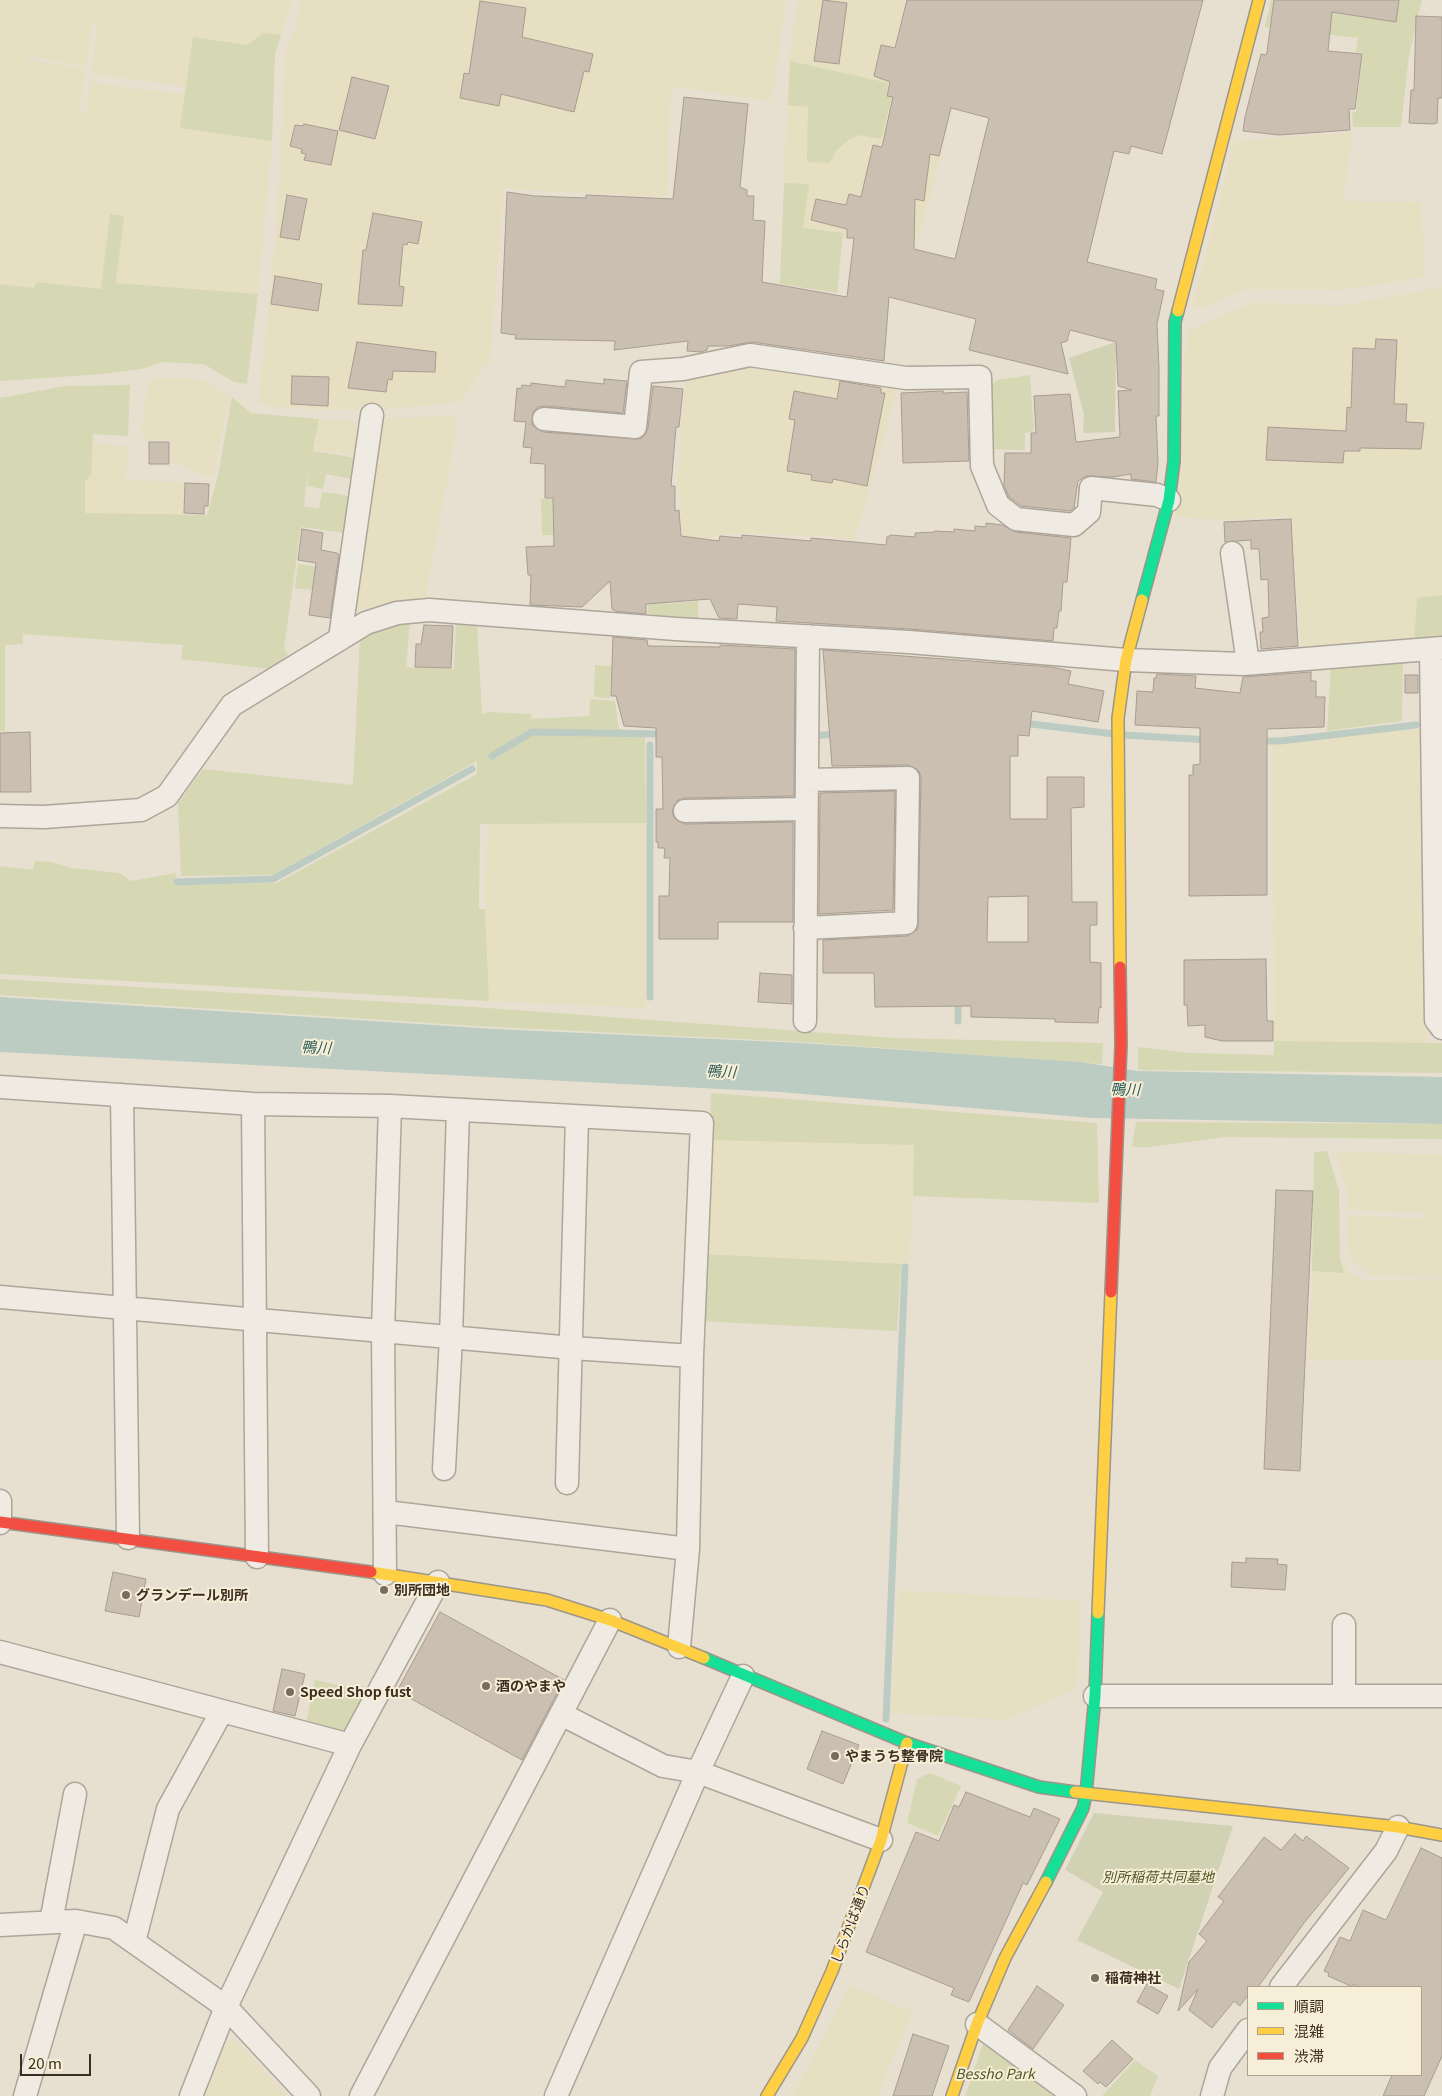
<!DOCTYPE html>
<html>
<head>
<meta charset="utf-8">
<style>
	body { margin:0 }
	#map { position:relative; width:1442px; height:2096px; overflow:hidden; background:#e7e0d1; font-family:Georgia,"Noto Sans JP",serif }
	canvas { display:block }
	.legend { position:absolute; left:1247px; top:1986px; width:175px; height:90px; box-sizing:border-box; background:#f7eed8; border:1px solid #ada18e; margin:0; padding:6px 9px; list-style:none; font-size:15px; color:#3d2e20 }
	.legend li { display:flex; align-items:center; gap:10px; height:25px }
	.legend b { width:25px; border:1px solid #ada18e }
	.scale { position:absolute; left:20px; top:2054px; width:71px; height:22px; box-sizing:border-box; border:2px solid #3d2e20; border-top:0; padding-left:6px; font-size:15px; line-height:18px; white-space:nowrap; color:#3d2e20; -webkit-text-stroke:4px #f7eed8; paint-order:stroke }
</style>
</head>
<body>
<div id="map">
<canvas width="1442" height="2096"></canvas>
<ul class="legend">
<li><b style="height:6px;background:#16e098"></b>順調</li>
<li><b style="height:6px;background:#ffcf43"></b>混雑</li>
<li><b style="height:6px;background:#f24e42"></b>渋滞</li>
</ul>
<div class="scale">20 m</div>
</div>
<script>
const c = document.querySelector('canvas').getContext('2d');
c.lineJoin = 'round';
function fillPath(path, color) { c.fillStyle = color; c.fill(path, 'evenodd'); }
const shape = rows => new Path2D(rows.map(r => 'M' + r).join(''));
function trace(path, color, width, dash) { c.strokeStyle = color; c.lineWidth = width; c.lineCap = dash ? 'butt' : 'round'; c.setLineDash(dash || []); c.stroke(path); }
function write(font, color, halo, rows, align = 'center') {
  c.font = font + ' Georgia,"Noto Sans JP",serif'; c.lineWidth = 4; c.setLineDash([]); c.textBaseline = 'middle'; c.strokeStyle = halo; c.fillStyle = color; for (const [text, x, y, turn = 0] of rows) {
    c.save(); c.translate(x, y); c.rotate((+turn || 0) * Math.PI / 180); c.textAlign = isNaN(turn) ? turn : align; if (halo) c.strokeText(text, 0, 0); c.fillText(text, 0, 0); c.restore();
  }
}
const farmland = shape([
	[0,0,292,0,281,35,263,33,247,45,193,37,186,87,91,73,98,25,92,24,86,66,28,56,27,59,86,70,79,112,86,113,90,81,128,88,185,94,181,128,272,141,258,294,116,283,124,216,111,215,101,289,37,282,34,288,0,284],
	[300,0,786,0,772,101,671,87,667,197,504,189,490,360,479,371,462,402,379,410,297,409,258,404,275,244,286,52,296,26],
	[798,0,941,0,946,127,948,128,918,242,843,239,843,233,803,228,784,183,789,58],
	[1353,132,1343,201,1421,202,1425,277,1342,290,1247,289,1206,306,1192,308,1235,141],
	[1442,287,1442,595,1417,598,1414,642,1302,650,1291,516,1223,520,1175,517,1187,331,1254,302,1339,306],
	[752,362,896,387,893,405,855,540,826,536,735,533,695,540,683,538,677,480,686,374],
	[159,378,193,378,207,381,229,396,214,476,198,475,184,465,170,462,171,440,149,440,141,435,148,382],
	[452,416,458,422,425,600,355,611,352,607,379,425,389,418],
	[319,420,350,420,360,425,357,456,315,450],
	[93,443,128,446,126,475,127,480,184,482,184,516,85,513,85,481,91,474],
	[1423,728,1428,1043,1274,1041,1273,744],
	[646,823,646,1008,489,1001,485,903,487,824],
	[709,1140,915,1145,909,1265,702,1254],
	[1336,1151,1442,1155,1442,1276,1370,1275,1353,1259,1347,1247,1348,1215,1425,1219,1426,1213,1348,1210,1348,1195],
	[1340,1258,1352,1274,1364,1280,1442,1279,1442,1360,1308,1360,1312,1271,1343,1273],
	[898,1590,1081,1601,1077,1688,1007,1720,891,1713],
	[850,1985,913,2012,877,2096,792,2096],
	[235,2039,288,2096,205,2096,226,2042]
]);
const green = shape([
	[1271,0,1422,0,1409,55,1401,127,1353,127,1352,112,1356,112,1363,53,1356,52,1358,38,1265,27],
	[263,33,281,35,275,54,272,141,180,128,193,37,247,45],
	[790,61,888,83,886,96,892,97,881,139,859,135,848,140,836,151,830,163,807,162,808,107,788,105],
	[784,183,809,184,803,228,843,233,837,293,780,284],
	[110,214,124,216,116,283,258,294,247,384,234,382,204,364,163,362,142,369,103,374,0,381,0,284,34,288,37,282,101,289],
	[1030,375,1034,431,1025,433,1025,450,989,449,989,388,997,380],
	[130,385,128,436,93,434,91,475,85,481,85,513,207,515,218,476,232,397,251,413,319,419,313,451,356,458,352,479,326,474,323,489,307,486,312,457,306,486,304,506,319,509,322,492,350,496,344,533,301,527,284,648,288,655,271,669,181,659,183,645,23,634,23,644,5,645,5,731,0,731,0,398,65,386],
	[541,499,554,499,553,535,542,535],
	[645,545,664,573,666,604,698,601,698,620,684,620,648,613],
	[298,564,339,570,336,593,295,588],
	[1442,595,1442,638,1414,642,1417,598],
	[410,621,406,667,454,669,456,623,477,625,482,714,491,712,531,714,531,719,589,716,590,699,615,701,619,729,645,731,646,823,480,824,479,909,485,909,489,1001,0,974,0,866,33,870,35,861,51,862,71,868,119,873,131,881,176,873,177,885,277,883,477,774,477,761,273,875,181,876,178,803,203,769,353,785,360,636,393,622],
	[1403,660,1402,721,1327,731,1331,666],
	[595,665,611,666,610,698,594,697],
	[0,979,474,1007,895,1038,1103,1043,1102,1064,803,1042,475,1026,0,995],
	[1274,1041,1442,1043,1442,1073,1138,1070,1138,1047,1190,1053,1274,1055],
	[711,1093,1097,1123,1099,1203,913,1196,914,1145,709,1140],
	[1136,1122,1442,1124,1442,1139,1224,1137,1150,1147,1132,1147],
	[1327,1151,1339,1190,1340,1258,1344,1273,1312,1271,1314,1152],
	[702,1254,901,1264,897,1331,700,1321],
	[315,1680,367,1691,345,1733,306,1723],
	[930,1773,961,1786,938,1836,907,1823,917,1779],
	[984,2041,1060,2096,965,2096],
	[1135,2060,1158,2076,1150,2096,1102,2096]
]);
const cemetery = shape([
	[1116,342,1115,432,1083,433,1084,415,1069,358],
	[1094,1813,1233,1826,1179,1989,1077,1940,1103,1892,1065,1870]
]);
const water = shape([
	[0,997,495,1029,802,1043,1080,1062,1138,1071,1442,1077,1442,1124,1092,1118,779,1092,0,1052]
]);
const stream = shape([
	[1023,723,1114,734],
	[1125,735,1209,740],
	[809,736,838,734],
	[1259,741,1280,741,1416,725],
	[650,745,650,997],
	[492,756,532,732,663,734],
	[177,882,273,879,472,769],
	[958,1021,958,999],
	[886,1719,905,1267]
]);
const building = shape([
	[823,0,847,3,839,64,814,61,823,0],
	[907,0,1203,0,1162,154,1131,146,1129,154,1114,151,1087,262,1157,279,1155,289,1164,291,1157,324,1159,368,1159,416,1156,416,1158,462,1156,482,1131,479,1131,474,1113,477,1086,476,1078,481,1074,508,1070,511,1021,506,1009,497,1004,486,1005,453,1031,453,1031,433,1036,433,1034,396,1070,394,1076,442,1120,437,1118,391,1132,390,1118,386,1116,342,1070,330,1067,341,1061,343,1068,374,969,350,976,319,889,297,884,361,752,342,728,346,708,346,707,350,701,352,687,351,688,341,614,350,615,341,515,339,516,335,501,333,507,192,535,196,586,198,586,195,673,199,684,97,748,104,740,187,747,190,747,196,754,196,753,220,765,221,762,282,847,297,854,238,847,238,847,229,811,220,816,199,846,205,849,194,861,197,873,145,882,147,893,97,887,96,890,82,874,76,881,45,895,48,907,0],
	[951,108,989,118,955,259,914,249,915,199,924,201,930,154,939,156,951,108],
	[1274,0,1399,0,1396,22,1332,12,1328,51,1362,54,1355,109,1349,109,1350,130,1279,135,1243,131,1245,117,1261,54,1266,55,1267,52,1274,0],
	[480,1,526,8,522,37,593,54,589,72,584,71,574,112,501,94,499,106,460,98,464,73,469,74,480,1],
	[1416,16,1442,17,1442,98,1438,98,1437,123,1433,124,1409,123,1411,90,1414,90,1416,16],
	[352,77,389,86,375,139,339,130,352,77],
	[304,124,338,131,331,165,304,160,306,154,301,153,302,149,290,146,295,125,303,126,304,124],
	[287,195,307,199,299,240,280,237,287,195],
	[373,213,422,222,418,244,408,242,407,245,403,244,399,286,404,287,402,306,358,304,363,250,366,250,373,213],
	[275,276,322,284,318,311,271,304,275,276],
	[1376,339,1397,340,1394,404,1407,404,1406,422,1424,423,1421,449,1360,448,1360,451,1344,451,1343,463,1266,460,1268,427,1346,431,1347,407,1351,408,1353,348,1375,349,1376,339],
	[357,342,436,352,435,372,393,371,392,380,388,379,386,392,348,388,357,342],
	[292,376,329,377,328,406,291,404,292,376],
	[604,379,627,381,623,413,545,406,538,407,533,412,532,425,543,432,640,439,645,435,648,428,653,386,683,389,679,427,676,427,671,486,675,486,675,511,679,510,681,536,719,541,720,536,742,538,742,535,811,541,811,538,886,545,887,537,891,535,915,537,915,533,935,532,935,531,954,532,954,529,975,531,975,526,986,527,986,523,1002,525,1015,532,1071,538,1067,582,1063,582,1061,611,1059,611,1057,628,1054,628,1053,641,910,629,776,621,777,607,738,604,737,619,719,618,710,599,646,604,646,614,615,611,612,609,610,581,582,607,530,605,531,575,528,575,526,547,554,546,553,498,545,498,545,464,530,463,532,448,523,447,526,422,514,421,517,388,521,389,522,385,531,386,531,383,565,387,566,380,604,384,604,379],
	[840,381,881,388,881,393,885,393,867,486,833,479,832,483,811,480,812,475,787,471,795,420,789,419,794,391,837,399,840,381],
	[943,391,943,393,967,392,969,461,903,463,901,393,943,391],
	[149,442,169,442,169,464,149,464,149,442],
	[185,483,209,484,208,506,204,506,204,514,184,513,185,483],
	[1291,519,1298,646,1261,649,1260,632,1263,632,1262,618,1269,617,1268,579,1261,580,1259,549,1251,549,1251,540,1225,542,1224,522,1291,519],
	[302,529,323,533,321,550,337,553,339,555,330,618,309,615,316,563,298,560,302,529],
	[424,625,453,626,451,668,415,667,416,644,421,644,424,625],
	[613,637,647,640,648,646,720,647,720,645,795,649,794,796,685,798,678,800,672,811,674,818,685,824,793,822,793,922,718,922,718,939,659,939,659,896,669,896,670,858,664,858,665,848,658,848,658,842,656,842,656,809,663,809,662,757,656,757,656,728,624,726,616,696,611,696,613,637],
	[823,650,1051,667,1071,671,1068,684,1104,691,1098,722,1032,711,1029,736,1018,735,1018,756,1010,756,1010,819,1047,819,1047,777,1084,777,1084,807,1071,808,1072,902,1097,902,1097,925,1090,925,1090,962,1101,963,1101,1008,1099,1007,1098,1023,1055,1022,1055,1019,971,1017,971,1006,875,1007,874,973,823,973,823,940,907,936,918,929,921,778,919,771,908,765,832,766,823,650],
	[1028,896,1028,942,987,942,988,897,1028,896],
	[1311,672,1311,681,1316,681,1316,697,1325,697,1324,727,1267,729,1267,895,1189,896,1189,775,1193,775,1193,765,1200,764,1200,728,1135,725,1137,691,1153,692,1154,678,1156,678,1157,674,1196,676,1195,688,1240,693,1243,677,1311,672],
	[1405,675,1418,675,1418,693,1405,693,1405,675],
	[30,732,31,792,0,792,0,733,30,732],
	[895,791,893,910,819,914,820,793,895,791],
	[1266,959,1267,1021,1273,1021,1273,1041,1222,1041,1205,1037,1205,1025,1188,1026,1187,1005,1184,1005,1184,960,1266,959],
	[760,973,792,975,792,1004,758,1002,760,973],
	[1276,1190,1313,1191,1300,1471,1264,1469,1276,1190],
	[1246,1558,1278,1559,1277,1564,1287,1565,1285,1590,1231,1587,1232,1562,1246,1563,1246,1558],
	[113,1572,146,1579,139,1617,105,1611,113,1572],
	[440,1612,564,1680,522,1760,397,1691,440,1612],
	[282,1669,305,1674,295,1716,273,1711,282,1669],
	[822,1731,859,1745,843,1784,807,1769,822,1731],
	[966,1792,1030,1817,1034,1808,1060,1819,1027,1885,1023,1883,969,2002,951,1995,954,1988,866,1952,916,1832,939,1841,954,1805,959,1807,966,1792],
	[1295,1834,1303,1841,1306,1836,1349,1868,1304,1923,1258,1987,1248,1987,1248,1995,1240,2006,1234,2001,1212,2028,1189,2010,1198,1989,1178,2011,1189,1962,1207,1941,1199,1934,1224,1901,1218,1897,1264,1837,1281,1850,1295,1834],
	[1421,1848,1442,1858,1442,2056,1424,2096,1383,2096,1392,2075,1421,2075,1421,1987,1360,1987,1354,1984,1353,1987,1328,1976,1329,1973,1324,1971,1340,1937,1350,1941,1363,1910,1386,1920,1421,1848],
	[1147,1984,1168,1996,1158,2014,1137,2002,1147,1984],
	[1037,1986,1064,2005,1033,2049,1008,2030,1037,1986],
	[913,2034,949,2046,932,2096,893,2096,913,2034],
	[1112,2040,1133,2059,1106,2087,1100,2082,1098,2084,1083,2071,1112,2040]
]);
const street = shape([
	[544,419,635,427,641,372,683,369,750,355,906,378,980,377,982,466,998,505,1016,519,1074,525,1089,512,1091,488,1157,495,1169,500],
	[1232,553,1248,663],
	[340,638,372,415],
	[1431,650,1436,1020,1442,1028],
	[685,811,806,809],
	[0,816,44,817,141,810,167,796,232,705,366,623,397,613,429,610,676,629,909,642,1126,660,1244,664,1442,648],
	[805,928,906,923,908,778,807,780],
	[805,1021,808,636],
	[0,1087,253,1104,390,1106,702,1123,692,1356,688,1549,679,1647],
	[122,1095,128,1538],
	[253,1104,257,1557],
	[0,1297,572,1348,692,1356],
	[444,1469,451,1337,458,1110],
	[567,1483,577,1117],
	[0,1501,0,1523],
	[386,1512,688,1549],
	[385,1574,383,1331,390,1106],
	[1344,1625,1344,1696],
	[0,1652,350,1745],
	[1095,1696,1442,1696],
	[561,1714,663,1766,698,1772,881,1840],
	[51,1922,75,1794],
	[0,1925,76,1921,114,1928,226,2007,309,2096],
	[134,1942,168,1809,222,1711],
	[1281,1987,1386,1851,1398,1827],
	[977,2024,1075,2096],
	[25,2096,76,1921],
	[191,2096,226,2007,350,1745,438,1582],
	[361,2096,610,1620],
	[556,2096,698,1772,743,1676],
	[1212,2096,1220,2068,1248,2030]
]);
const fast = shape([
	[1142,600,1169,500,1174,461,1175,322,1178,311],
	[704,1658,907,1743,1039,1787,1075,1792],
	[1046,1882,1083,1808,1086,1794,1095,1696,1098,1613]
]);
const slow = shape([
	[1178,311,1259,0],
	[1120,967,1118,718,1126,660,1142,600],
	[371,1572,547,1600,610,1620,704,1658],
	[1098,1613,1111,1292],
	[1075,1792,1398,1827,1442,1835],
	[767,2096,802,2038,832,1971,881,1840,907,1743],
	[952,2096,977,2024,1005,1958,1046,1882]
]);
const jam = shape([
	[1111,1292,1121,1045,1120,967],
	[0,1522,371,1572]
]);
const markers = [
	[384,1590,5,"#786c5e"],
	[126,1595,5,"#786c5e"],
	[486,1686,5,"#786c5e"],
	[290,1692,5,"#786c5e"],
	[835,1756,5,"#786c5e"],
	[1095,1978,5,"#786c5e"]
];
const poiNames = [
	["別所団地",394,1590],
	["グランデール別所",136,1595],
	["酒のやまや",496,1686],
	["Speed Shop fust",300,1692],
	["やまうち整骨院",845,1756],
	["稲荷神社",1105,1978]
];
const parkNames = [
	["別所稲荷共同墓地",1158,1877],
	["Bessho Park",995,2074]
];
const streetNames = [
	["しらかば通り",850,1924,-69]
];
const waterNames = [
	["鴨川",316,1047,3],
	["鴨川",721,1071,3],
	["鴨川",1125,1089,1]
];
fillPath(farmland, '#e6dfc2');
fillPath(green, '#d6d7b3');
fillPath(cemetery, '#d1d1b3');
fillPath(water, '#bcccc2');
trace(stream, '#bcccc2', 7);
fillPath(building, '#cbbfb2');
trace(building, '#a89c90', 1);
trace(street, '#ada599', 25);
trace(fast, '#9c958a', 14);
trace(slow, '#9c958a', 14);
trace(jam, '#9c958a', 14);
trace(street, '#efebe3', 22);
trace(fast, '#16e098', 11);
trace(slow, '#ffcf43', 11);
trace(jam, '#f24e42', 11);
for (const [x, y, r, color] of markers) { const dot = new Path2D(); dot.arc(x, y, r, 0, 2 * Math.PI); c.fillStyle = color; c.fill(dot); trace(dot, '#f7eed8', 2); }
write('bold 14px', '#3d2e20', '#f7eed8', poiNames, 'left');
write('italic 14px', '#4d5a26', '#f7eed8', parkNames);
write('14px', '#3d2e20', '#f7eed8', streetNames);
write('italic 15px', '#2f5d5a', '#f7eed8', waterNames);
</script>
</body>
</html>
